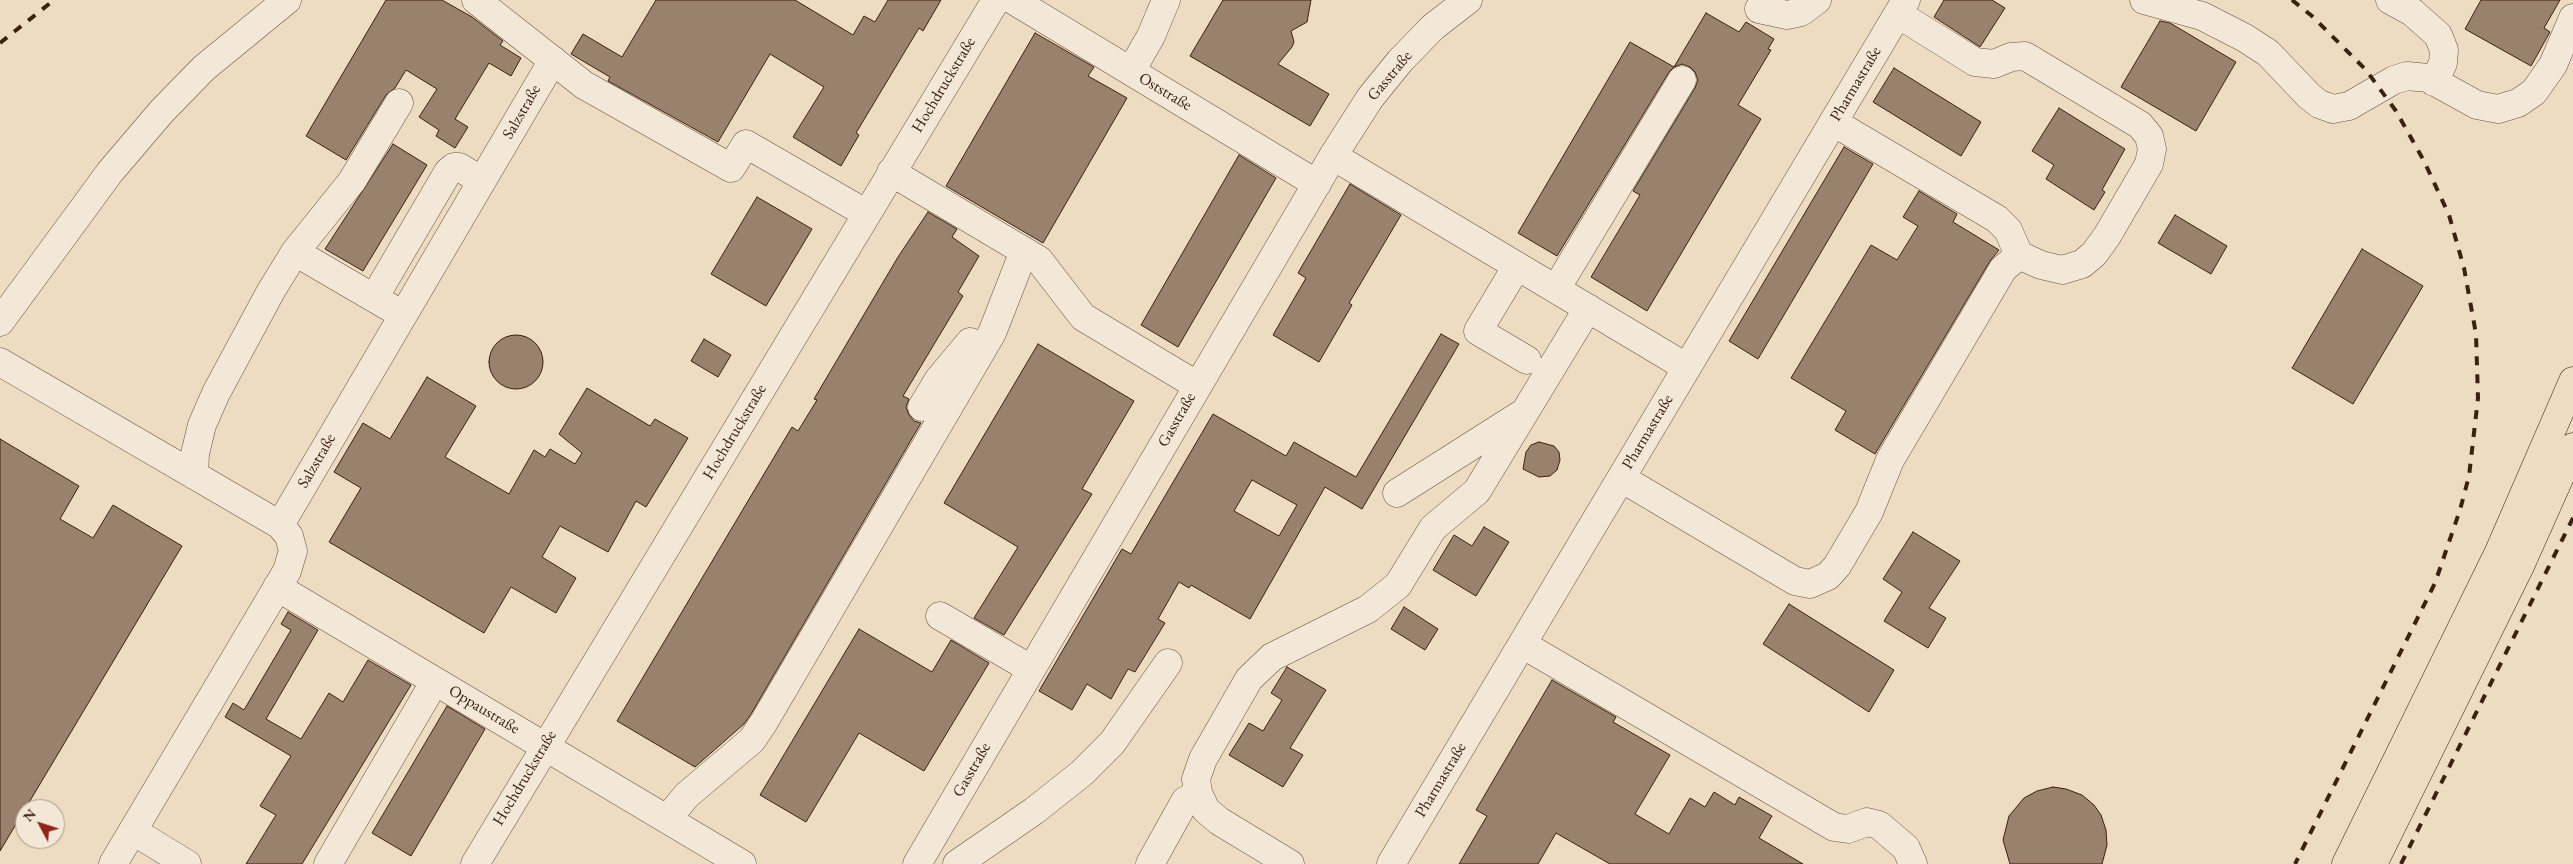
<!DOCTYPE html>
<html>
<head>
<meta charset="utf-8">
<style>
	body { margin:0 }
	#map { position:relative; width:2573px; height:864px; overflow:hidden; background:#eddbc2; font-family:"EB Garamond",serif }
	canvas { display:block }
	.north { position:absolute; left:15px; top:799px; width:50px; height:50px; box-sizing:border-box; background:#f3e8d7; border:1px solid #aa9887; border-radius:50%; rotate:310deg; font-size:14px; font-weight:700; line-height:20px; text-align:center; color:#3c2110 }
	.north::after { content:''; display:block; margin:auto; width:18px; height:22px; background:#8f2418; clip-path:polygon(50% 0,100% 100%,50% 72%,0 100%) }
</style>
</head>
<body>
<div id="map">
<canvas width="2573" height="864"></canvas>
<div class="north">N</div>
</div>
<script>
const c = document.querySelector('canvas').getContext('2d');
c.lineJoin = 'round';
function fillPath(path, color) { c.fillStyle = color; c.fill(path, 'evenodd'); }
const shape = rows => new Path2D(rows.map(r => 'M' + r).join(''));
function trace(path, color, width, dash) { c.strokeStyle = color; c.lineWidth = width; c.lineCap = dash ? 'butt' : 'round'; c.setLineDash(dash || []); c.stroke(path); }
function write(font, color, halo, rows, align = 'center') {
  c.font = font + ' "EB Garamond",serif'; c.lineWidth = 5; c.setLineDash([]); c.textBaseline = 'middle'; c.strokeStyle = halo; c.fillStyle = color; for (const [text, x, y, turn = 0] of rows) {
    c.save(); c.translate(x, y); c.rotate((+turn || 0) * Math.PI / 180); c.textAlign = isNaN(turn) ? turn : align; if (halo) c.strokeText(text, 0, 0); c.fillText(text, 0, 0); c.restore();
  }
}
const building = shape([
	[386,0,442,0,472,17,503,41,500,45,521,58,511,76,489,63,455,119,468,127,455,148,436,136,439,130,419,117,437,89,406,70,395,88,386,95,346,160,306,136,386,0],
	[656,0,795,0,853,35,864,16,875,22,888,0,941,0,923,31,919,28,856,133,859,135,841,166,793,137,824,87,770,54,718,142,608,81,610,77,571,54,583,34,622,57,656,0],
	[1223,0,1311,0,1307,22,1291,31,1294,42,1292,47,1278,64,1329,94,1310,126,1190,56,1223,0],
	[1944,0,1992,0,2005,8,1980,47,1934,17,1944,0],
	[2481,0,2560,0,2544,28,2550,32,2531,66,2465,29,2481,0],
	[1706,13,1739,32,1746,22,1774,39,1768,49,1771,50,1738,105,1761,119,1647,311,1591,277,1640,195,1633,191,1695,88,1698,80,1695,72,1690,67,1682,64,1674,67,1669,72,1557,256,1518,233,1630,42,1674,67,1706,13],
	[2160,21,2170,23,2236,62,2196,131,2121,87,2160,21],
	[1035,33,1094,67,1088,76,1127,98,1043,243,946,186,1035,33],
	[1894,68,1981,122,1961,156,1873,102,1894,68],
	[2059,108,2125,149,2102,190,2105,192,2094,210,2046,179,2054,165,2032,151,2059,108],
	[393,144,427,165,363,271,325,249,393,144],
	[1844,147,1873,164,1758,359,1729,341,1844,147],
	[1239,155,1276,178,1178,347,1141,325,1239,155],
	[1350,184,1401,215,1349,303,1352,305,1319,362,1273,335,1306,278,1298,273,1350,184],
	[1919,191,1957,214,1953,222,1999,250,1990,261,1875,454,1835,430,1846,411,1791,378,1871,245,1897,260,1918,226,1903,217,1919,191],
	[757,197,812,229,766,306,711,274,757,197],
	[928,212,957,229,952,237,979,256,958,292,963,296,903,396,909,399,906,407,909,415,914,421,921,423,751,714,744,724,695,767,617,721,792,427,798,431,817,400,814,399,898,257,928,212],
	[2175,215,2227,246,2211,274,2158,243,2175,215],
	[2362,249,2423,286,2353,404,2292,368,2362,249],
	[1441,334,1459,344,1362,509,1325,487,1250,619,1191,585,1189,588,1179,582,1158,619,1165,623,1135,672,1128,669,1111,699,1087,684,1072,710,1039,691,1122,549,1131,554,1213,414,1286,456,1294,442,1356,477,1441,334],
	[1252,480,1297,505,1279,536,1234,511,1252,480],
	'489 362a27 27 0 1 1 54 0a27 27 0 1 1-54 0Z',
	[704,339,731,355,718,377,691,361,704,339],
	[1038,344,1134,401,1082,489,1092,494,1004,635,974,618,1018,547,944,503,1038,344],
	[427,377,476,406,445,457,509,494,534,450,545,457,550,449,575,464,582,453,559,434,587,388,650,426,655,419,688,438,646,507,636,501,608,552,560,526,542,557,576,578,556,613,511,587,484,633,329,542,361,488,334,472,363,423,390,439,427,377],
	[0,439,79,486,60,519,93,538,113,505,182,546,0,851,0,439],
	[1539,442,1554,446,1559,452,1560,460,1557,470,1550,476,1539,477,1523,469,1526,452,1531,445,1539,442],
	[1484,527,1509,542,1476,596,1433,570,1454,535,1472,546,1484,527],
	[1913,532,1960,561,1929,608,1946,618,1928,648,1884,621,1902,592,1883,579,1913,532],
	[1789,604,1894,670,1869,712,1763,644,1789,604],
	[1404,607,1438,629,1425,650,1391,629,1404,607],
	[288,612,318,630,266,719,301,739,329,693,343,702,368,660,411,685,302,864,246,864,276,815,260,806,291,756,225,717,233,703,244,710,291,630,281,624,288,612],
	[859,629,932,672,951,640,989,663,924,771,859,733,806,822,760,795,859,629],
	[1287,667,1326,690,1290,748,1303,755,1283,787,1229,755,1249,723,1263,731,1282,700,1271,693,1287,667],
	[1552,680,1616,717,1613,722,1670,755,1635,814,1669,834,1690,798,1705,807,1714,792,1735,805,1739,797,1772,816,1759,838,1803,864,1610,864,1556,833,1538,864,1459,864,1487,816,1476,810,1552,680],
	[447,706,485,729,411,856,372,833,447,706],
	[2053,787,2066,789,2082,795,2094,805,2101,815,2106,830,2107,845,2102,864,2010,864,2003,840,2009,816,2024,798,2037,791,2053,787]
]);
const minor = shape([
	[476,0,584,85,731,168,746,144,867,214],
	[1013,0,1317,184],
	[2144,0,2202,16,2245,38,2268,53,2309,96,2319,104,2333,109,2349,106,2394,80,2407,76,2428,78,2477,105,2498,109,2518,103,2534,92,2553,65,2573,18],
	[2390,0,2412,12,2438,35,2444,50,2443,63,2434,82],
	[1759,9,1787,15,1801,12,1817,0],
	[1131,71,1151,36,1166,0],
	[399,103,352,181,295,252,403,315],
	[1833,122,1997,219,2008,230,2019,255,2041,265,2062,270,2082,264,2094,254,2107,236,2149,164,2152,149,2149,136,2140,125,2025,56,2011,57,1994,64,1975,62,1898,14],
	[1333,156,1686,367],
	[891,172,1039,260,1083,317,1198,386],
	[1517,266,1478,331,1527,360],
	[1556,289,1682,80],
	[374,298,448,172,454,167,459,167,482,181],
	[0,322,110,172,162,111,204,68,287,0],
	[0,362,280,525,289,536,293,551,287,571,113,864],
	[922,407,939,379,970,342],
	[194,475,195,454,202,425,216,393,271,291,295,252],
	[1621,478,1795,581,1810,584,1828,576,1837,566,1869,512,1890,460,2003,269,2019,255],
	[1397,493,1520,415],
	[280,525,553,60],
	[277,587,742,864],
	[940,616,1031,669],
	[1522,644,1834,827,1848,829,1867,822,1879,825,1906,848,1913,864],
	[667,819,687,795,752,740,764,722,992,333,1024,251],
	[133,831,187,864],
	[328,864,435,681],
	[475,864,996,0],
	[917,864,1333,156,1370,98,1400,61,1433,27,1468,0],
	[957,864,1034,811,1082,773,1112,743,1168,663],
	[1150,864,1185,801,1198,793],
	[1290,864,1219,821,1206,810,1198,793,1196,779,1203,759,1249,679,1272,657,1368,609,1398,585,1433,528,1477,491,1588,308],
	[1391,864,1906,0]
]);
const major = shape([
	[2346,864,2498,554,2573,381],
	[2373,864,2520,566,2573,447]
]);
const rail = shape([
	[2292,0,2312,16,2366,70,2396,111,2424,161,2449,215,2464,268,2476,334,2478,398,2469,476,2460,510,2435,583,2295,864],
	[0,43,54,0],
	[2401,864,2573,518]
]);
const streetNames = [
	["Gasstraße",1390,76,-50],
	["Pharmastraße",1856,84,-59],
	["Hochdruckstraße",944,85,-59],
	["Oststraße",1165,92,31],
	["Salzstraße",522,112,-60],
	["Gasstraße",1177,420,-60],
	["Hochdruckstraße",735,432,-59],
	["Pharmastraße",1648,432,-59],
	["Salzstraße",317,461,-60],
	["Oppaustraße",484,710,31],
	["Gasstraße",972,770,-60],
	["Hochdruckstraße",525,778,-59],
	["Pharmastraße",1441,780,-59]
];
fillPath(building, '#98826d');
trace(building, '#3c2110', 1);
trace(minor, '#68503c', 29);
trace(major, '#3c2110', 29);
trace(minor, '#f3e8d7', 28);
trace(major, '#eddbc2', 28);
trace(rail, '#3c2110', 4, [9, 9]);
write('16px', '#3c2110', '#f3e8d7', streetNames);
</script>
</body>
</html>
